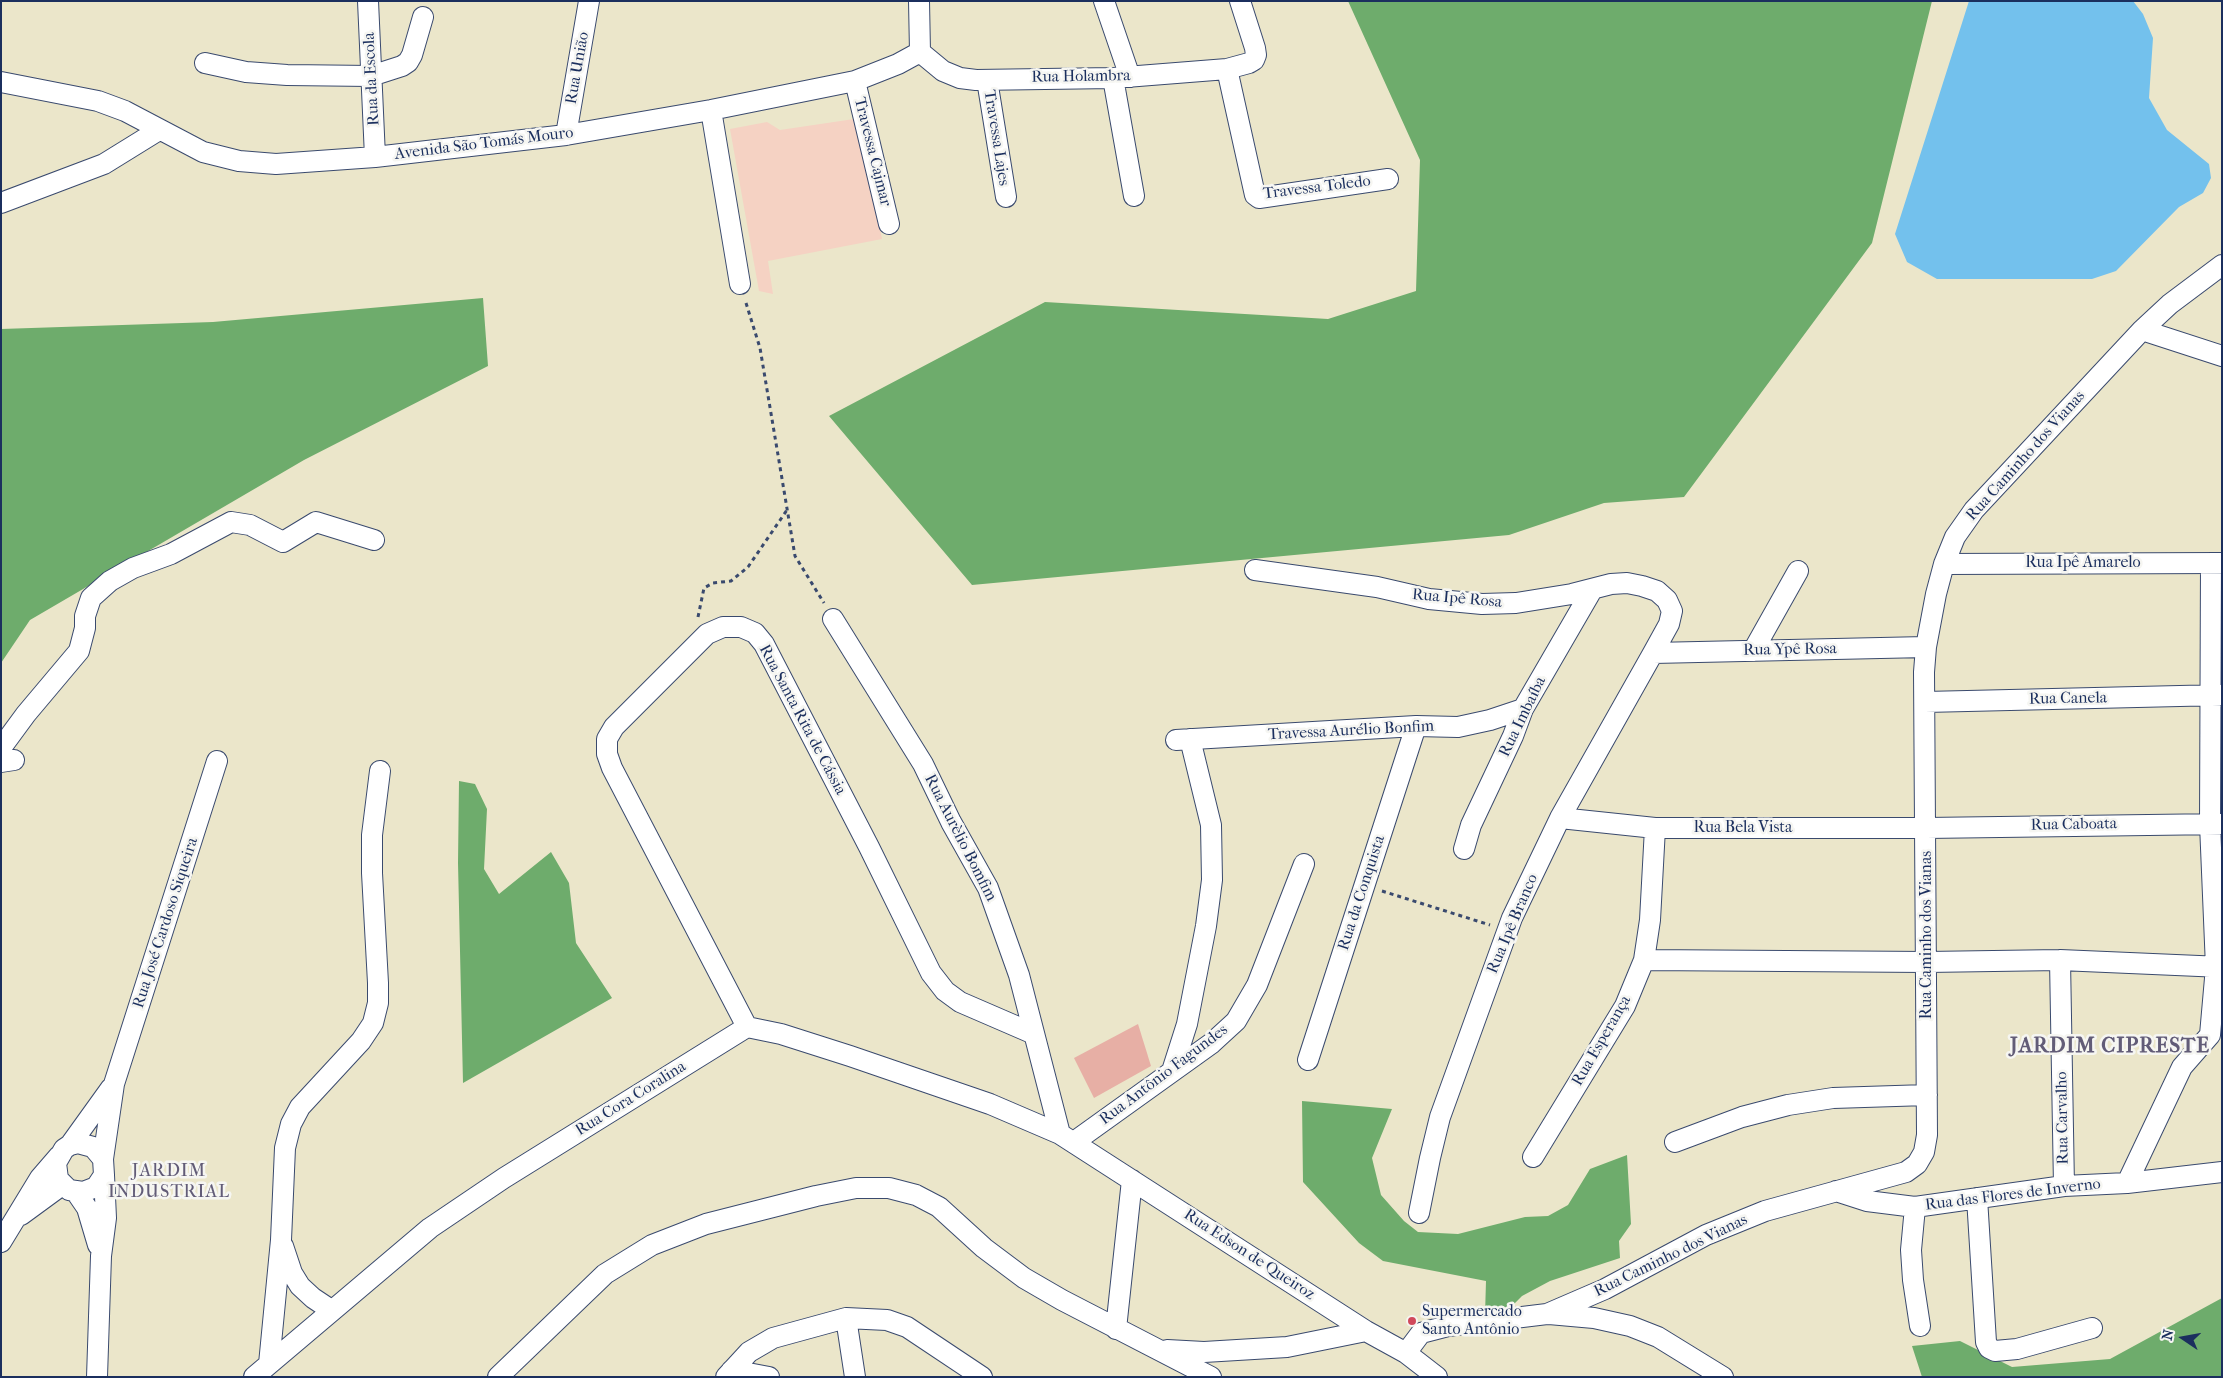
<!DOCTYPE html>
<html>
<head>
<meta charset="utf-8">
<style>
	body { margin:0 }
	#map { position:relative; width:2223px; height:1378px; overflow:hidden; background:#ebe6ca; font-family:"IM FELL French Canon",serif }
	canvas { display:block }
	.frame { position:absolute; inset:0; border:2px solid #1b2f5e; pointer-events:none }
	.north { position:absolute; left:2158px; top:1313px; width:50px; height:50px; -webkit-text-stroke:4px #f6f6f2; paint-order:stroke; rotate:282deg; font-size:14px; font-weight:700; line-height:20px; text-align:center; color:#1b2f5e }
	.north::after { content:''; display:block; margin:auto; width:18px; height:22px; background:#1b2f5e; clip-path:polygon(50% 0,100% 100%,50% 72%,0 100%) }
</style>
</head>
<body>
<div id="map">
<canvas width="2223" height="1378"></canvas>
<div class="frame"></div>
<div class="north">N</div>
</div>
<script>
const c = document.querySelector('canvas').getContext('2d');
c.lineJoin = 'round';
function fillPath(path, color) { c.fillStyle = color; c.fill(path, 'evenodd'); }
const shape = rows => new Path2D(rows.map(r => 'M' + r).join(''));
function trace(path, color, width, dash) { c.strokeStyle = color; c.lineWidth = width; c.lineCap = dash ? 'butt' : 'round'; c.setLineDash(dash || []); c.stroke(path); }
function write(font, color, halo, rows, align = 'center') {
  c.font = font + ' "IM FELL French Canon",serif'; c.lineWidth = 5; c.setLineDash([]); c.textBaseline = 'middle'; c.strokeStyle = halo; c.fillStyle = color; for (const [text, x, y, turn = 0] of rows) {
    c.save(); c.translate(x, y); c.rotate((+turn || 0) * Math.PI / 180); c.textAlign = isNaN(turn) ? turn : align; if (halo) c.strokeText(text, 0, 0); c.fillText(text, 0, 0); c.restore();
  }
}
const built = shape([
	[854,119,861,126,882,239,768,261,773,294,759,291,730,129,767,122,780,130]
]);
const forest = shape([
	[1348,1,1932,1,1872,243,1684,497,1604,503,1509,535,972,585,829,416,1045,302,1328,319,1416,291,1420,160],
	[483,298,488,366,304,460,30,620,1,663,1,329,213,322],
	[459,781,475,784,487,809,484,869,499,894,551,852,569,883,576,943,612,998,463,1083,458,863],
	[1302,1101,1392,1109,1372,1158,1381,1195,1404,1221,1418,1232,1458,1234,1525,1217,1548,1216,1568,1205,1590,1169,1627,1155,1631,1224,1619,1241,1620,1258,1550,1281,1522,1296,1511,1307,1485,1315,1486,1281,1383,1261,1359,1243,1303,1182],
	[2222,1298,2222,1377,1922,1377,1912,1346,1960,1341,2012,1367,2110,1359]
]);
const water = shape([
	[1969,1,2133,1,2143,14,2153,38,2149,98,2167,130,2209,164,2211,178,2203,193,2179,207,2116,271,2092,279,1937,279,1907,262,1895,234]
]);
const building = shape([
	[1138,1024,1151,1066,1094,1098,1074,1058]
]);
const path = shape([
	[746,303,760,348,795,556,824,603],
	[698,617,704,588,713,583,731,581,748,567,787,510],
	[1382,891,1490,925]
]);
const minor = shape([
	[368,1,375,157],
	[1104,1,1130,77],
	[920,52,943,71,960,78,976,80,1113,78,1227,69,1249,63,1254,60,1256,55,1255,48,1240,1],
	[205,63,246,72,287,75,371,76,402,66,408,62,412,55,423,17],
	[1227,69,1255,195,1259,198,1388,179],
	[1113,78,1134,196],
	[987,80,1006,197],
	[855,81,889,224],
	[1,82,98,101,125,111,203,152,239,161,276,164,375,157,566,135,711,110,855,81,898,64,920,52,919,1],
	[711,110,740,284],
	[566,135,589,1],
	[1,203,104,164,159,130],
	[2142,330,2222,356],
	[1944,564,2222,563],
	[1255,570,1377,587,1429,599,1482,604,1516,603,1572,594,1611,584,1627,583,1642,586,1657,591,1667,600,1672,611,1669,624,1653,653,1560,818,1512,918,1440,1117,1430,1158,1419,1213],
	[833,619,923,764,951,822,988,888,1019,975,1060,1134],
	[1753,651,1798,571],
	[1653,653,1926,647],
	[1925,702,2222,695],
	[1176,740,1416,726,1458,727,1490,720,1523,709],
	[1,748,26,714,79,651,85,628,85,616,91,598,110,581,133,568,171,554,231,522,250,525,283,542,316,522,374,540],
	[1,762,14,760],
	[1560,818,1655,828,1926,828,2222,824],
	[1464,849,1471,825,1513,736,1523,709,1592,590],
	[1644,960,1927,962,2060,960,2222,967],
	[2060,960,2064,1186],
	[747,1027,612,768,607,754,607,739,614,727,707,634,723,627,741,627,755,633,764,644,869,847,931,973,945,991,960,1002,1034,1034],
	[1308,1060,1416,726],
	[1172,1071,1187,1024,1206,926,1212,880,1211,825,1190,739],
	[1074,1142,1212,1043,1236,1021,1257,985,1304,864],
	[1675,1142,1742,1117,1788,1105,1833,1098,1927,1095],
	[70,1145,111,1088],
	[1533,1157,1625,1006,1644,960,1650,920,1655,828],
	[103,1159,93,1147,78,1143,70,1145,64,1149,56,1163,58,1179,69,1190,83,1192,96,1187,104,1175,103,1159,114,1084,217,761],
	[2127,1183,2182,1067,2210,1035,2216,967,2210,824,2211,563],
	[1836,1191,1867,1201,1915,1207,2064,1186,2127,1183,2222,1172],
	[76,1192,87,1208,98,1245],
	[1977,1198,1986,1342,1989,1348,1995,1351,2017,1349,2092,1328],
	[1915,1207,1911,1250,1913,1280,1920,1326],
	[21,1215,62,1185],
	[1,1242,40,1178,59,1156],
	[283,1246,292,1273,300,1286,313,1298,331,1310],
	[1549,1314,1594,1318,1630,1326,1658,1337,1723,1377],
	[846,1318,855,1377],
	[1116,1329,1132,1180],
	[1167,1350,1204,1352,1287,1347,1366,1331],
	[1406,1353,1421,1333,1448,1326,1547,1314,1605,1289,1706,1235,1765,1211,1906,1172,1917,1164,1924,1152,1927,1135,1924,672,1926,647,1936,594,1944,564,1955,537,1974,510,2142,330,2170,304,2222,265],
	[269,1364,281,1240,285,1148,291,1124,300,1107,361,1041,373,1023,378,1003,378,983,372,873,372,835,380,771],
	[732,1370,769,1377],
	[97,1377,101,1256,106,1218,104,1175],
	[254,1377,430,1228,504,1178,747,1027,781,1034,850,1056,990,1104,1060,1134,1366,1331,1406,1353,1437,1377],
	[498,1377,605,1274,652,1245,706,1224,816,1196,856,1188,889,1188,916,1195,939,1207,984,1248,1024,1278,1062,1300,1211,1377],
	[726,1377,749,1352,773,1338,846,1318,887,1320,907,1327,982,1377]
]);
const markers = [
	[1412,1321,5,"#d1495b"]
];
const streetNames = [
	["Rua União",578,68,-80],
	["Rua Holambra",1081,77,-1],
	["Rua da Escola",372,79,-93],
	["Travessa Lajes",996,138,81],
	["Avenida São Tomás Mouro",484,144,-7],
	["Travessa Cajmar",872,152,76],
	["Travessa Toledo",1317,188,-7],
	["Rua Caminho dos Vianas",2026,456,-48],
	["Rua Ipê Amarelo",2083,563],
	["Rua Ipê Rosa",1457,599,5],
	["Rua Ypê Rosa",1790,650,-1],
	["Rua Canela",2068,699,-1],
	["Rua Imbaíba",1523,717,-64],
	["Rua Santa Rita de Cássia",802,720,62],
	["Travessa Aurélio Bonfim",1351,731,-3],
	["Rua Caboata",2074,825,-1],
	["Rua Bela Vista",1743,828],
	["Rua Aurèlio Bomfim",960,838,63],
	["Rua da Conquista",1362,893,-72],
	["Rua José Cardoso Siqueira",166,923,-72],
	["Rua Ipê Branco",1513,924,-67],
	["Rua Caminho dos Vianas",1927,935,-90],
	["Rua Esperança",1602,1041,-60],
	["Rua Antônio Fagundes",1164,1075,-37],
	["Rua Cora Coralina",631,1099,-32],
	["Rua Carvalho",2063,1118,-91],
	["Rua das Flores de Inverno",2013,1195,-7],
	["Rua Edson de Queiroz",1249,1255,33],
	["Rua Caminho dos Vianas",1671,1256,-26]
];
const poiNames = [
	["Supermercado",1422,1312],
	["Santo Antônio",1422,1330]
];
const neighbourhoodNames = [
	["JARDIM",169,1172],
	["INDUSTRIAL",169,1193]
];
const districtNames = [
	["JARDIM CIPRESTE",2110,1047]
];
fillPath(built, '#f5d2c3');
fillPath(forest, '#6eac6c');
fillPath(water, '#73c1ed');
fillPath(building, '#e7afa5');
trace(minor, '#3a4a6e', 22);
trace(path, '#3a4a6e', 3, [4, 4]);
trace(minor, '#fff', 20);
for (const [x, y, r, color] of markers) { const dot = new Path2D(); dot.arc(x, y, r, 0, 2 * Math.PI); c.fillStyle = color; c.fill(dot); trace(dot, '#f6f6f2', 2); }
write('16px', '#1b2f5e', '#f6f6f2', streetNames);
write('16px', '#1b2f5e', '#f6f6f2', poiNames, 'left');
c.letterSpacing = '1px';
write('18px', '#625c77', '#f6f6f2', neighbourhoodNames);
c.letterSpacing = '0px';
c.letterSpacing = '1px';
write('bold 21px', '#625c77', '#f6f6f2', districtNames);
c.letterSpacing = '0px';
</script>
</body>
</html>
